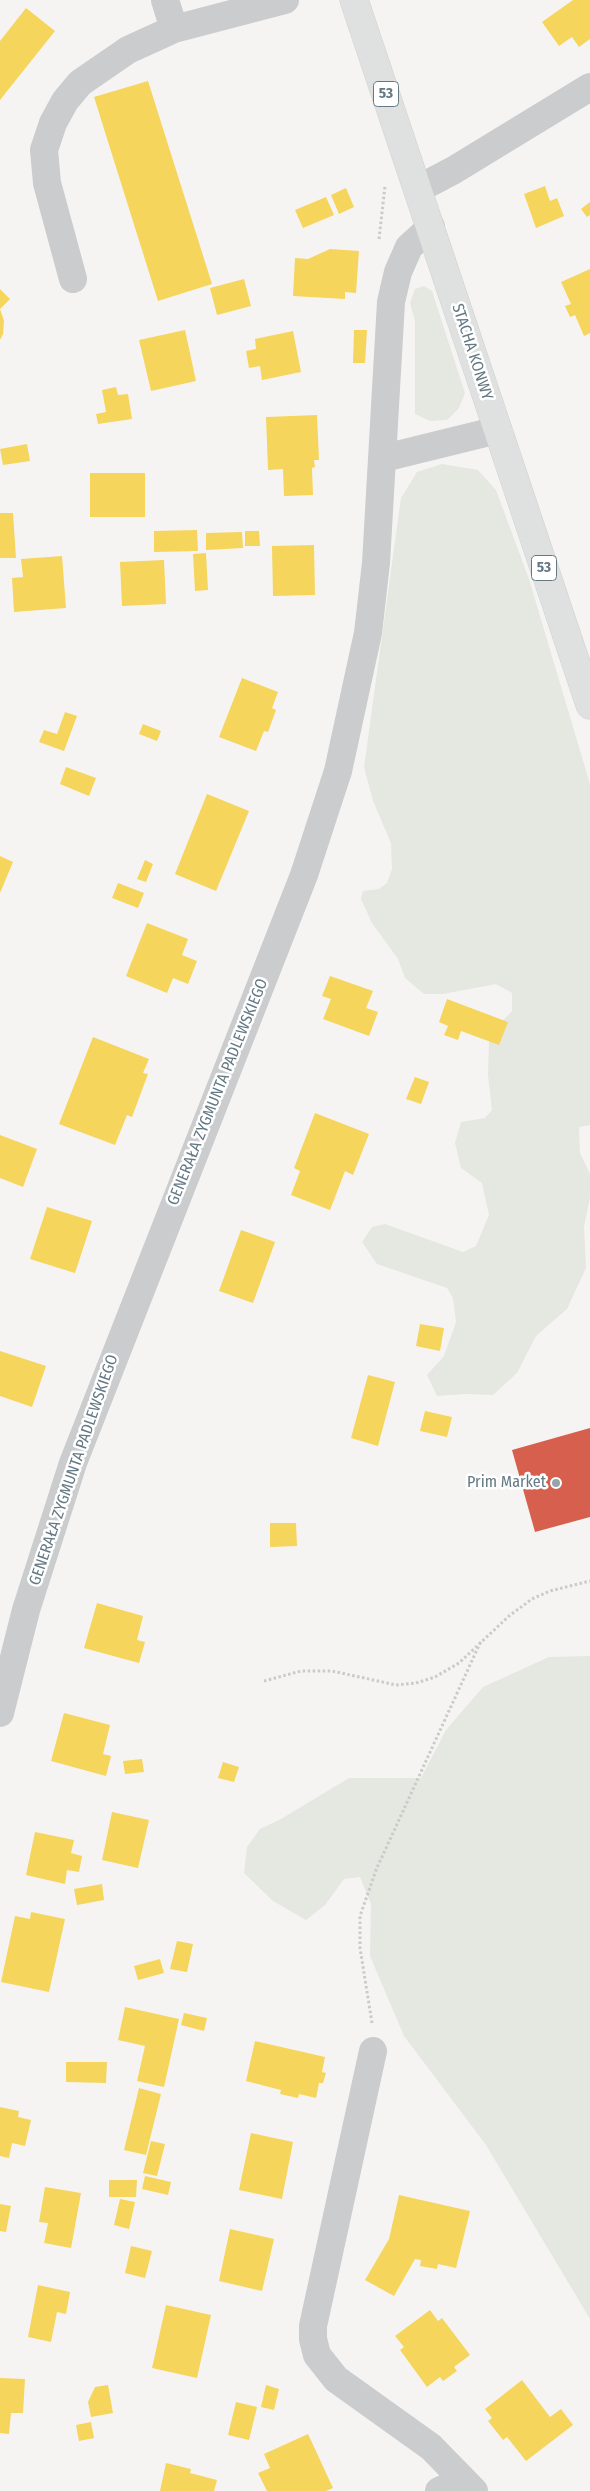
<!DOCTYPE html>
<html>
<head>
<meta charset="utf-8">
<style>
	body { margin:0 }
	canvas { display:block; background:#f5f4f3 }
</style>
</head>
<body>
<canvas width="590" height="2491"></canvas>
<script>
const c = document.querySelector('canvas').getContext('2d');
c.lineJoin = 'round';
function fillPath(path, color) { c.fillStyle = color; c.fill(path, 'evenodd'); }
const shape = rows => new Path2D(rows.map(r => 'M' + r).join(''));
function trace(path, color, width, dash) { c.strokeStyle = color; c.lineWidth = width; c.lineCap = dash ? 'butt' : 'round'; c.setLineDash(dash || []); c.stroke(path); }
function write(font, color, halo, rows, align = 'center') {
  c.font = font + ' "Fira Sans Condensed",sans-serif'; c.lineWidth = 5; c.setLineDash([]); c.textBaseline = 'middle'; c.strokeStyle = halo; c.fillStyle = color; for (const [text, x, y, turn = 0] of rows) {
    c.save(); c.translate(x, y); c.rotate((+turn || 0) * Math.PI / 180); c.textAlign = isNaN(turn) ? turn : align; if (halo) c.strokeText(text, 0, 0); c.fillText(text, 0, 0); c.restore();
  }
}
const green = shape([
	[424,286,432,291,465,393,459,408,447,420,430,421,415,414,415,321,410,303,415,289],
	[442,464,478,470,496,490,529,579,590,784,590,1125,579,1127,580,1153,590,1174,590,1197,584,1227,586,1268,567,1309,536,1336,517,1373,493,1395,466,1394,437,1396,427,1375,444,1356,456,1322,453,1298,447,1288,377,1264,362,1242,372,1227,385,1224,463,1252,476,1246,489,1215,482,1183,461,1168,455,1143,461,1122,485,1118,492,1110,488,1075,489,1042,497,1027,512,1011,512,993,496,984,443,994,424,994,405,978,398,959,372,923,361,899,363,891,379,889,387,883,392,869,391,843,373,801,364,767,401,498,417,472],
	[590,1656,590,2319,486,2145,404,2036,370,1956,371,1904,360,1877,344,1879,325,1905,306,1920,273,1901,244,1873,247,1847,260,1829,281,1819,349,1778,421,1778,446,1730,483,1687,549,1657]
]);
const homes = shape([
	[573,0,590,0,590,39,579,47,572,37,559,46,542,22],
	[26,8,55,31,0,100,0,41],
	[148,81,212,284,158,301,94,97],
	[545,186,550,201,557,198,564,216,536,228,524,194],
	[346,188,354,207,339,214,331,195],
	[326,197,334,215,303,228,295,210],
	[590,202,590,215,587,217,581,209],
	[330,249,359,251,356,293,345,292,345,299,293,296,295,258,308,259],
	[590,269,590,333,584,336,575,315,570,317,565,306,571,304,561,282],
	[244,279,251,306,217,315,210,288],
	[0,289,10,299,0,309,4,321,3,334,0,340],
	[185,330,196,381,151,391,139,340],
	[354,330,367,330,365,363,353,363],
	[293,331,301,372,262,380,260,366,249,368,246,351,256,349,255,339],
	[116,387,118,395,128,394,132,419,98,424,96,414,106,412,102,390],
	[317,415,319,460,314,460,315,467,312,468,313,495,284,496,283,469,268,470,266,417],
	[27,444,30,461,3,465,0,449],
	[90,473,145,473,145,517,90,517],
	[0,513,13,513,16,558,0,558],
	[197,530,198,551,154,552,154,531],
	[245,531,259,531,260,546,245,546],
	[242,532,243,548,206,550,206,533],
	[314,545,315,595,273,596,272,546],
	[206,553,208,590,195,591,193,554],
	[62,556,66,608,14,612,12,578,23,577,21,559],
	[164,560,166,604,122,606,120,562],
	[242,678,278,692,272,708,276,710,268,732,264,731,256,751,219,737],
	[65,712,77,716,64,751,39,742,44,730,57,734],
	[143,724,161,731,157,741,139,734],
	[66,767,96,778,89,796,60,784],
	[207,794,249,811,216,891,175,874],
	[0,856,13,862,0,893],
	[145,860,153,864,146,882,137,879],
	[118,883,144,893,138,908,112,898],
	[147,923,188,939,182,955,197,961,188,984,173,978,167,993,126,976],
	[330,976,373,991,366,1008,378,1012,369,1036,323,1019,331,999,322,996],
	[447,999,508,1022,499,1045,461,1031,458,1040,444,1035,448,1026,439,1022],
	[93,1037,149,1059,143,1073,148,1074,132,1117,127,1115,115,1145,59,1124],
	[415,1077,429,1082,421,1104,406,1099],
	[315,1113,369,1134,353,1175,345,1171,330,1210,291,1195,300,1171,294,1168],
	[0,1135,37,1149,23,1187,0,1178],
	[47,1207,92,1221,75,1273,30,1259],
	[241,1230,275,1242,253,1303,219,1291],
	[420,1324,444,1328,440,1351,416,1346],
	[0,1351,46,1366,32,1407,0,1396],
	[368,1375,395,1382,378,1446,351,1438],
	[425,1411,452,1417,447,1437,420,1431],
	[270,1523,296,1523,297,1546,270,1547],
	[97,1603,143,1616,137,1640,145,1642,139,1663,84,1648],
	[64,1713,110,1725,103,1754,111,1756,106,1776,51,1761],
	[142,1759,144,1772,125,1774,123,1761],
	[223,1762,239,1767,234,1782,218,1778],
	[112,1812,149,1820,138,1868,102,1860],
	[35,1832,74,1840,71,1853,82,1856,79,1872,67,1870,65,1884,26,1875],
	[102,1884,104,1900,77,1905,74,1889],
	[31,1912,65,1919,49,1992,1,1982,15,1916,30,1919],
	[177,1941,193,1944,187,1972,170,1969],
	[160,1959,164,1973,138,1980,134,1966],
	[125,2007,179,2019,164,2087,137,2081,145,2046,118,2040],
	[184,2013,207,2018,204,2031,181,2025],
	[255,2041,325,2057,322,2072,326,2073,323,2083,319,2083,316,2098,299,2094,298,2098,280,2094,281,2090,246,2081],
	[66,2062,107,2062,106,2083,66,2082],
	[139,2088,161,2094,146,2155,124,2150],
	[0,2107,19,2111,18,2117,31,2120,25,2146,12,2143,9,2158,0,2156],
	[251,2133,293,2142,282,2199,239,2190],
	[151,2141,165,2144,157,2176,143,2173],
	[145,2176,171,2182,168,2195,142,2189],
	[109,2180,137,2180,136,2197,109,2197],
	[45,2187,81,2193,71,2248,44,2243,48,2223,39,2222],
	[399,2195,470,2211,456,2268,438,2264,437,2269,420,2266,421,2260,415,2259,394,2296,365,2280,389,2239],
	[120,2199,135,2202,129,2229,114,2225],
	[0,2204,11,2206,6,2232,0,2231],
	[230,2229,274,2239,262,2291,219,2281],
	[131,2246,152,2251,145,2278,125,2273],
	[38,2285,70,2292,66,2314,57,2312,51,2342,28,2337],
	[166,2305,211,2315,197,2378,152,2368],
	[430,2310,438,2321,442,2318,470,2355,454,2367,457,2371,443,2381,440,2377,427,2387,400,2350,404,2347,395,2336],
	[0,2378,25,2379,23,2413,11,2413,9,2434,0,2433],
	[522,2380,550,2417,561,2409,573,2425,526,2461,507,2437,503,2440,488,2421,492,2418,485,2409],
	[108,2385,113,2413,91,2417,88,2402,95,2387],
	[266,2385,279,2389,274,2410,261,2407],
	[236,2402,257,2407,249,2440,228,2435],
	[91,2422,94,2438,79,2441,76,2425],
	[308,2434,333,2488,326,2491,267,2491,258,2473,270,2468,264,2454],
	[166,2463,191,2469,190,2473,217,2480,214,2491,160,2491]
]);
const shops = shape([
	[590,1428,590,1517,535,1532,512,1450]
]);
const path = shape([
	[379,239,385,186],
	[264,1681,301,1671,332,1671,396,1685,416,1683,435,1677,459,1663,509,1616,532,1599,550,1591,590,1581],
	[372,2023,360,1948,360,1916,376,1870,481,1641]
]);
const minor = shape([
	[165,0,174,29],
	[418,189,454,170,590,87],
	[73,279,47,183,44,150,53,123,65,101,80,83,128,50,174,29,285,0],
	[384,458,498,430],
	[0,1713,26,1610,73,1463,304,875,338,771,368,633,376,563,391,302,398,272,409,247,431,227],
	[373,2051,313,2326,313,2339,317,2355,336,2379,431,2447,474,2491],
	[439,2491,463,2480]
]);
const major = shape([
	[354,0,590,705]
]);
const markers = [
	[556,1483,5,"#97a4ab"]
];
const shields = [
	[386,94,25],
	[544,568,25]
];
const shieldNames = [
	["53",386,94],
	["53",544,568]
];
const streetNames = [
	["STACHA KONWY",472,352,72],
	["GENERAŁA ZYGMUNTA PADLEWSKIEGO",218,1092,-68],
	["GENERAŁA ZYGMUNTA PADLEWSKIEGO",74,1470,-71]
];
const poiNames = [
	["Prim Market",546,1483]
];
fillPath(green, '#e5e7e1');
fillPath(homes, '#f6d55c');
fillPath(shops, '#d6604d');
trace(major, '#d1d1d1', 29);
trace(path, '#c9caca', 3, [2.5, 2.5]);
trace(minor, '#cacccd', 28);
trace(major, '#dfe0e0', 28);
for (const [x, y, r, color] of markers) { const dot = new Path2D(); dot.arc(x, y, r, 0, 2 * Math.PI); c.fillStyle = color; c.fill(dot); trace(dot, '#fff', 2); }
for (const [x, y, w] of shields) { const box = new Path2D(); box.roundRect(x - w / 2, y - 12.5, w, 25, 4); c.fillStyle = '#fff'; c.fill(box); trace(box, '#647984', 1); }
write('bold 15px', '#647984', null, shieldNames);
write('16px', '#647984', '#fff', streetNames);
write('16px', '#647984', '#fff', poiNames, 'right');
</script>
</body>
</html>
